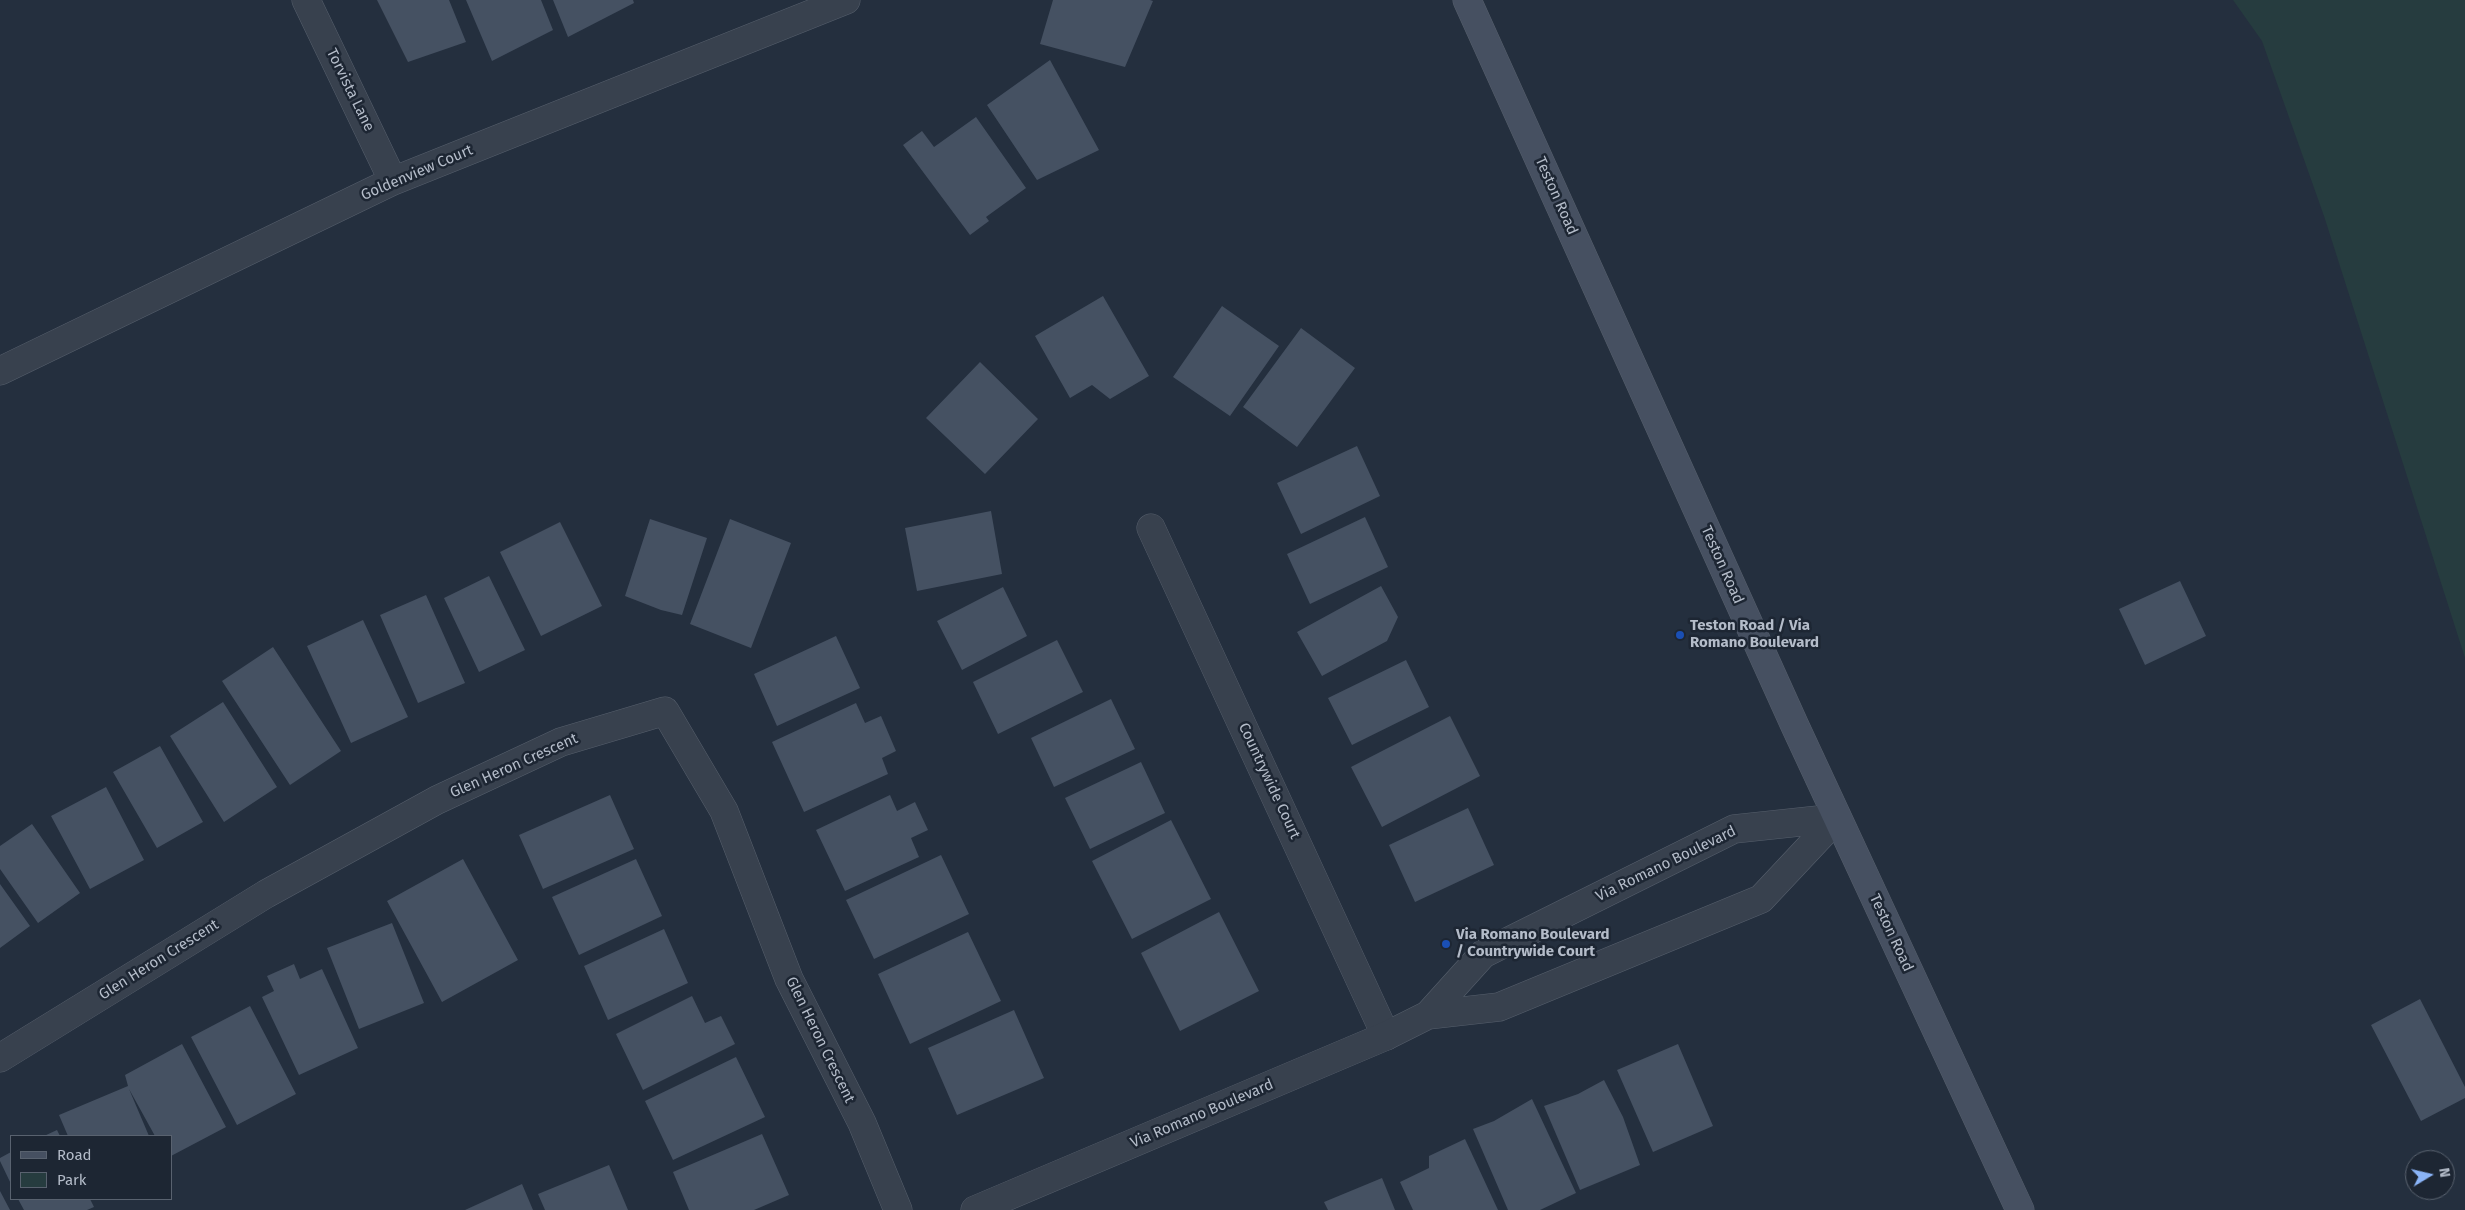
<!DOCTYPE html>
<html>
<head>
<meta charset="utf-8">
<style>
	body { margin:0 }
	#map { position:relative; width:2465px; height:1210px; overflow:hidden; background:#242f3e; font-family:"Fira Sans",sans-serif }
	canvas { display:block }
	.legend { position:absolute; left:10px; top:1135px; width:162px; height:65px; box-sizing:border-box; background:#1d2633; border:1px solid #59626f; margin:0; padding:6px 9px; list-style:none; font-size:15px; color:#b4bcc9 }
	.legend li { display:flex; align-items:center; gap:10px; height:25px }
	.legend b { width:25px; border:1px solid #59626f }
	.north { position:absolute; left:2405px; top:1150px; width:50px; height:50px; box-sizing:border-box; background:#1d2633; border:1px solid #59626f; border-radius:50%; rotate:81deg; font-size:14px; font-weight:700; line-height:20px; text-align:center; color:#b4bcc9 }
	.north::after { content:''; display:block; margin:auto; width:18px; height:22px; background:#8ab4f8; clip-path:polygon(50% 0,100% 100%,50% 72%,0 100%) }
</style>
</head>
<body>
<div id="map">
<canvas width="2465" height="1210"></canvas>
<ul class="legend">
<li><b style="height:6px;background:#465061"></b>Road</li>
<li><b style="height:14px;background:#263c3f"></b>Park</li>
</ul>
<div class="north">N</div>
</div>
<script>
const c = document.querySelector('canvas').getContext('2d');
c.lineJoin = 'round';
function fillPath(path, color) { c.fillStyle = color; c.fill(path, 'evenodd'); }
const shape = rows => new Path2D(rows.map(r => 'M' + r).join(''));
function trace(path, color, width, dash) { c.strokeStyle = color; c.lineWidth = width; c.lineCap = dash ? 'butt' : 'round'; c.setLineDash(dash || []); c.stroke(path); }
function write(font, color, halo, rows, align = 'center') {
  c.font = font + ' "Fira Sans",sans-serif'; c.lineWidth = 5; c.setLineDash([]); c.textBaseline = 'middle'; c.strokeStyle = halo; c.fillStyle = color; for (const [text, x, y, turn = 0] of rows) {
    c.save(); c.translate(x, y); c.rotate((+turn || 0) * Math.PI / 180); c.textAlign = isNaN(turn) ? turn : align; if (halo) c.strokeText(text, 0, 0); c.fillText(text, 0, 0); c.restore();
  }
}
const green = shape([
	[2233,0,2465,0,2465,658,2324,216,2262,41]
]);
const building = shape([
	[377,0,449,0,466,42,408,62],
	[466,0,541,0,553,30,492,61],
	[553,0,633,0,634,3,568,37],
	[1053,0,1150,0,1153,1,1125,67,1040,44],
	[1050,60,1099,150,1037,180,987,105],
	[976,117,1026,188,986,217,989,221,970,235,903,145,922,131,934,147],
	[1103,296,1149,376,1110,399,1092,385,1070,398,1035,336],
	[1222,306,1279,346,1230,416,1173,377],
	[1301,328,1355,368,1297,447,1243,407],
	[980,362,1038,419,985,474,926,418],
	[1357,446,1380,496,1301,534,1277,483],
	[991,511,1002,574,917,591,905,528],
	[1365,517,1388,567,1310,604,1287,554],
	[650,519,707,538,682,615,661,610,625,596],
	[730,519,791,543,751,648,690,624],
	[560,522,602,606,541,636,500,552],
	[489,576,525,650,479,672,444,598],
	[2180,581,2206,636,2145,665,2119,609],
	[1381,586,1398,617,1387,641,1322,676,1297,632],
	[1003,587,1027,636,962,670,937,621],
	[426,595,465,683,418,703,380,615],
	[363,620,408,717,351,743,307,646],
	[836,636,860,688,777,726,754,674],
	[1057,640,1083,692,998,734,973,682],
	[273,647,341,751,290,785,222,681],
	[1406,660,1429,707,1352,745,1328,698],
	[1111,699,1135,749,1054,787,1031,738],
	[223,702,277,787,224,822,170,736],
	[856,703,865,723,881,716,896,751,882,758,888,774,804,812,772,742],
	[1450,716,1480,776,1382,827,1351,767],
	[160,746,203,822,157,848,113,772],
	[1141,762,1165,813,1090,849,1065,798],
	[106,787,144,860,90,889,51,816],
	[610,795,634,849,543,889,519,835],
	[890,795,897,811,915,802,928,830,911,838,919,857,845,891,816,830],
	[1468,808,1494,865,1415,902,1389,845],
	[1171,820,1211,899,1132,939,1092,861],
	[32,824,80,893,38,923,0,869,0,846],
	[941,855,969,914,874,959,846,900],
	[463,859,518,960,442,1002,387,901],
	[636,859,662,916,579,955,552,897],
	[0,884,30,926,0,948],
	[1219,912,1259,991,1180,1031,1141,953],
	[392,923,424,1003,359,1029,327,948],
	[664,929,688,983,608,1020,584,966],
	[968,932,1001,1001,910,1044,878,974],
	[294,964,300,979,322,969,358,1048,299,1075,262,997,274,991,267,976],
	[692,996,705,1023,721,1016,735,1044,643,1090,616,1034],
	[2420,999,2465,1087,2465,1098,2421,1121,2371,1025],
	[250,1006,296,1094,237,1125,191,1037],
	[1014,1010,1044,1078,957,1115,928,1048],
	[182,1044,226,1127,171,1156,171,1136,155,1136,129,1089,149,1136,68,1136,59,1115,128,1086,125,1075],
	[1678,1044,1713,1126,1653,1152,1617,1070],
	[736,1057,765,1117,673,1160,645,1101],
	[1604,1080,1623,1117,1640,1165,1580,1190,1544,1106,1578,1094],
	[1532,1099,1576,1193,1540,1210,1508,1210,1473,1129,1494,1121],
	[57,1130,60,1136,44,1136],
	[762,1134,789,1195,754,1210,689,1210,673,1172],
	[1465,1139,1498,1210,1413,1210,1400,1182,1429,1168,1429,1156],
	[11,1152,11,1184,0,1161,0,1158],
	[609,1165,628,1210,545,1210,538,1194],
	[1382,1178,1395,1210,1328,1210,1324,1202],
	[522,1184,533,1210,465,1210],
	[0,1191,10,1210,0,1210],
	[18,1199,90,1199,94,1207,87,1210,24,1210]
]);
const minor = shape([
	[306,0,393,181],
	[0,371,393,181,846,0],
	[1151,528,1386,1036],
	[0,1058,266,894,437,800,561,742,665,711,724,811,789,979,862,1123,898,1210]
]);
const tertiary = shape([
	[1428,1015,1483,954,1734,829,1837,818],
	[975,1210,1386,1036,1428,1015,1499,1007,1761,899,1837,818]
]);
const secondary = shape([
	[1467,0,1795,726,2020,1210]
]);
const markers = [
	[1680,635,5,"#1a4fb4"],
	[1446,944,5,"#1a4fb4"]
];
const streetNames = [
	["Torvista Lane",350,90,64],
	["Goldenview Court",417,173,-23],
	["Teston Road",1556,196,66],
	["Teston Road",1722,565,66],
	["Glen Heron Crescent",514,766,-24],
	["Countrywide Court",1269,781,65],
	["Via Romano Boulevard",1666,864,-26],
	["Teston Road",1891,933,65],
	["Glen Heron Crescent",159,960,-32],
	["Glen Heron Crescent",820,1040,64],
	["Via Romano Boulevard",1202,1114,-23]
];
const poiNames = [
	["Teston Road / Via",1690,626],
	["Romano Boulevard",1690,643],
	["Via Romano Boulevard",1456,935],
	["/ Countrywide Court",1456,952]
];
fillPath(green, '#263c3f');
fillPath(building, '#455162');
trace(minor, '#565f6c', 29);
trace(tertiary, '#565f6c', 29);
trace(secondary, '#565f6c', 29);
trace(minor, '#38414e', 28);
trace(tertiary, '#38414e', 28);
trace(secondary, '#465061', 28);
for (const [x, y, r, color] of markers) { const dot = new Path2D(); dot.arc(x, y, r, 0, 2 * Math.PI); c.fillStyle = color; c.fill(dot); trace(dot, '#1d2633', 2); }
write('15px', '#b4bcc9', '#1d2633', streetNames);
write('bold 15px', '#b4bcc9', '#1d2633', poiNames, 'left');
</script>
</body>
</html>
